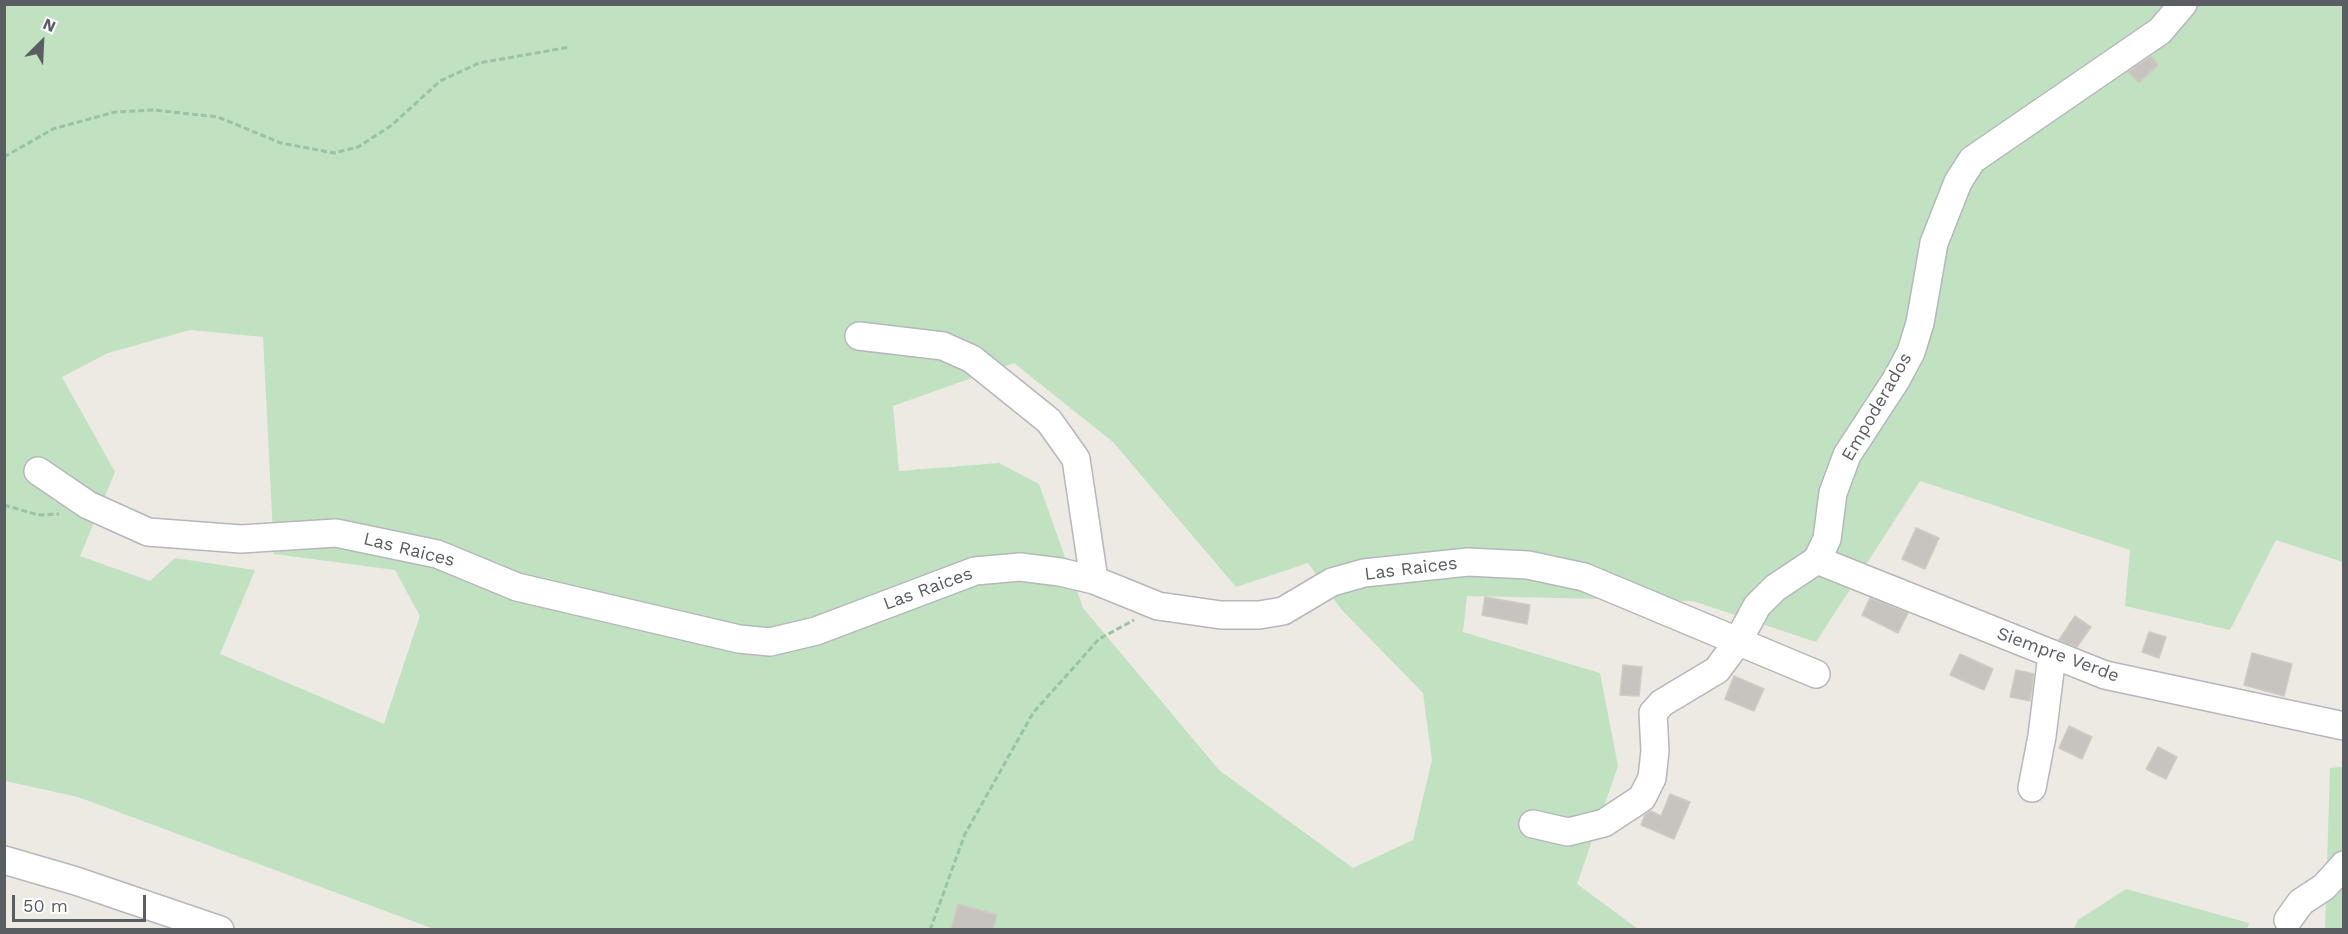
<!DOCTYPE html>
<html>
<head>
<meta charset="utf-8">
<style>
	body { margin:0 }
	#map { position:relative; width:2348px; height:934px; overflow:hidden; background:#eceae2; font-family:"Work Sans",sans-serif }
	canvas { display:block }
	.frame { position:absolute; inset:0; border:6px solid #5a5d61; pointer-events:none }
	.north { position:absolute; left:12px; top:12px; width:60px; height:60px; -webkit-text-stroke:4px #fff; paint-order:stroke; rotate:24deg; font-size:16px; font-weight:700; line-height:24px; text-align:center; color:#5a5d61 }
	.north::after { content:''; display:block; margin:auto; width:21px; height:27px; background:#5a5d61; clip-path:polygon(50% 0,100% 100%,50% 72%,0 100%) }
	.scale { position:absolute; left:12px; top:895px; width:134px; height:27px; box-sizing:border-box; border:3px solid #5a5d61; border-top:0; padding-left:8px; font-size:18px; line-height:21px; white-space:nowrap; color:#5a5d61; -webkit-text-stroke:4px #fff; paint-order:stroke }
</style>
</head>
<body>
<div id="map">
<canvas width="2348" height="934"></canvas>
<div class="frame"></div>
<div class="north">N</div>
<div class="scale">50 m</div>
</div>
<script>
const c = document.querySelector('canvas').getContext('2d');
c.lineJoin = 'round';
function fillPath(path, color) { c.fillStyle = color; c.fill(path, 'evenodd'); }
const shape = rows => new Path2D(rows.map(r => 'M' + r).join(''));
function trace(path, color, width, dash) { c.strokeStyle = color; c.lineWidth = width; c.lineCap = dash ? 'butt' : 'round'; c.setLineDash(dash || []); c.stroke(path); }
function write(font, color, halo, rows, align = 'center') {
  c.font = font + ' "Work Sans",sans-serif'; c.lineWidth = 6; c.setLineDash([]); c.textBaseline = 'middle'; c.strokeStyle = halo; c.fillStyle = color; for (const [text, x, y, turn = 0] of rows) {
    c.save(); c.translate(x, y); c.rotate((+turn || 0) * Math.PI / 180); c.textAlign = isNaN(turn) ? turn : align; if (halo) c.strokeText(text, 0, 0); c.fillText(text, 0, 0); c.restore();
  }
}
const green = shape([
	[5,5,2343,5,2343,562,2276,540,2230,630,2125,606,2130,550,1920,481,1816,642,1693,601,1467,596,1463,632,1600,673,1618,766,1577,884,1638,929,434,929,78,797,5,781],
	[190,330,263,337,274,554,395,570,420,616,384,724,220,654,255,570,175,558,150,581,80,556,115,472,62,377,108,353],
	[1014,363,1113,442,1236,587,1308,563,1341,609,1423,693,1432,760,1413,840,1353,868,1219,770,1083,608,1039,484,999,463,899,471,893,406],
	[2343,767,2343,929,2325,930,2330,768],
	[2126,889,2249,923,2247,929,2074,929,2078,920]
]);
const building = shape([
	[2151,56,2158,65,2139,83,2128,72,2151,56],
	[1916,528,1939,538,1925,569,1902,559,1916,528],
	[1485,597,1530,605,1527,624,1482,615,1485,597],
	[1870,598,1908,613,1898,633,1862,615,1870,598],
	[2075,616,2091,627,2077,647,2059,640,2075,616],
	[2149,632,2166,637,2159,658,2142,652,2149,632],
	[2252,653,2292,664,2284,696,2244,685,2252,653],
	[1960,654,1993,669,1984,690,1950,675,1960,654],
	[1623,665,1642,667,1639,696,1620,695,1623,665],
	[2016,670,2034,674,2030,701,2010,697,2016,670],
	[1734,676,1764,689,1754,711,1725,699,1734,676],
	[2069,726,2092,737,2082,759,2059,748,2069,726],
	[2158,747,2177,757,2166,779,2146,769,2158,747],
	[1670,794,1690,802,1674,839,1641,825,1645,815,1651,811,1661,816,1670,794],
	[958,904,997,915,993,930,951,930,958,904]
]);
const path = shape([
	[4,157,53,129,115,112,154,110,218,117,281,143,334,153,358,147,392,125,440,81,479,63,570,47],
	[4,505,38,515,59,514],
	[930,930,965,834,1033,713,1099,639,1134,620]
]);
const minor = shape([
	[859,336,943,346,972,359,1049,421,1076,459,1094,580],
	[38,471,88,505,148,532,241,539,336,533,437,554,517,587,739,639,770,642,816,631,975,571,1020,567,1060,572,1094,580,1158,606,1221,615,1259,615,1283,611,1332,582,1364,573,1468,562,1528,565,1584,577,1816,674],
	[1817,560,2105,675,2344,726],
	[2032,788,2042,736,2052,655],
	[1533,824,1568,832,1604,823,1642,798,1652,778,1655,751,1653,713,1662,703,1717,670,1737,643,1757,606,1775,588,1817,560,1827,539,1833,493,1847,455,1896,380,1911,352,1920,323,1934,243,1958,182,1972,160,2160,31,2183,4],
	[4,860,76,881,220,930],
	[2288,920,2301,902,2324,887,2344,865]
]);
const streetNames = [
	["Empoderados",1877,407,-60],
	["Las Raices",409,550,14],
	["Las Raices",1411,569,-7],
	["Las Raices",928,589,-20],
	["Siempre Verde",2058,655,20]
];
fillPath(green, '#c0e2c1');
fillPath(building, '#c7c4bf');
trace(building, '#d0cbc1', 1.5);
trace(minor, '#b5b7bb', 30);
trace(path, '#9ac2a6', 3, [6, 3]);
trace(minor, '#fff', 27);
write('18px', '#5a5d61', '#fff', streetNames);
</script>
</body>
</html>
